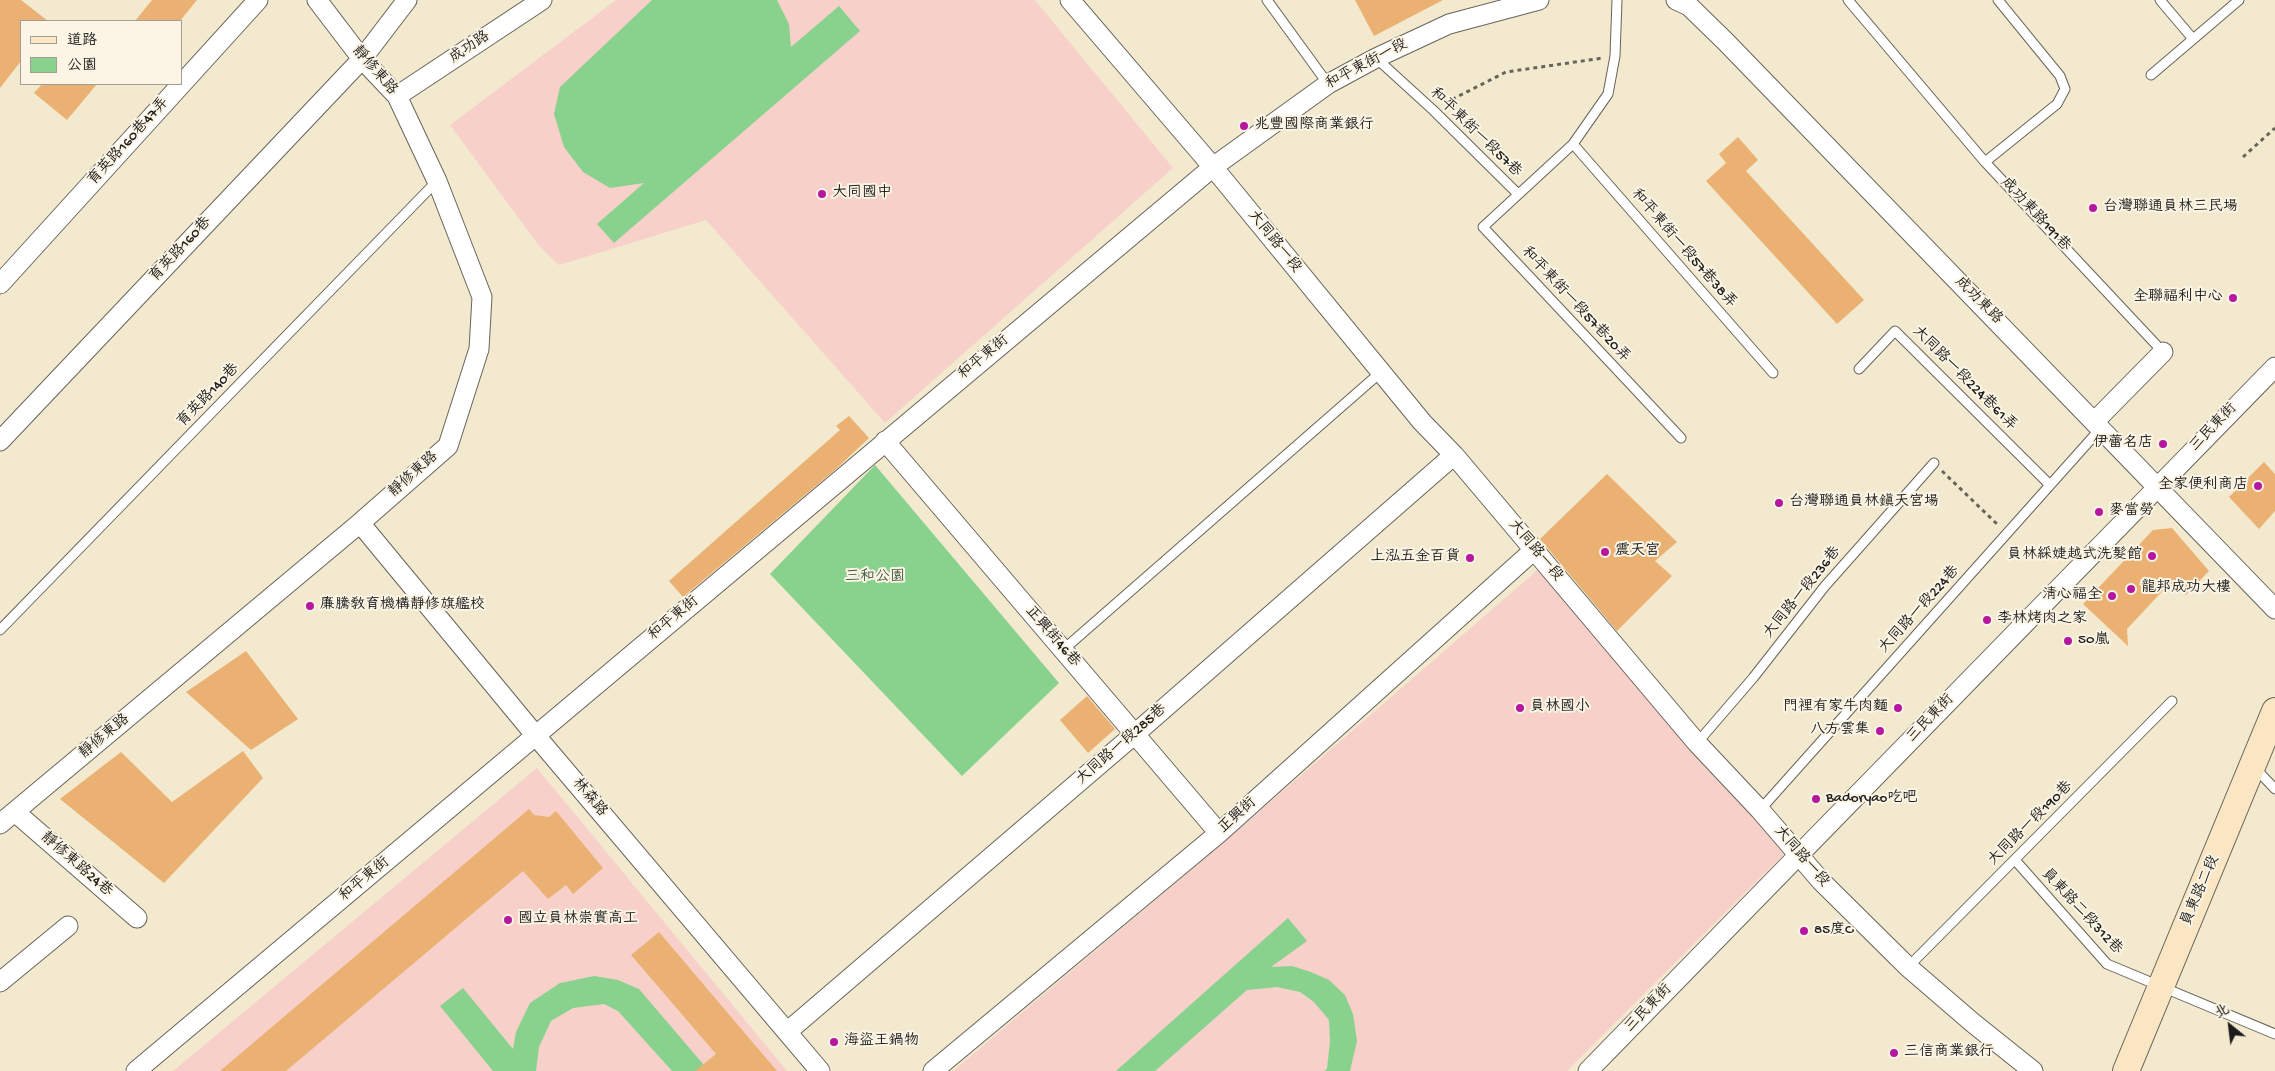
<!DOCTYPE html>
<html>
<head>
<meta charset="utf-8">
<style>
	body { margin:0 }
	#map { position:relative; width:2275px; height:1071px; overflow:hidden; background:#f3e9ce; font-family:"Gochi Hand","LXGW WenKai TC",sans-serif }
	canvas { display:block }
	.legend { position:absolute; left:20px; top:20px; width:162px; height:65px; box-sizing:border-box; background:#fcf5e5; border:1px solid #a29e95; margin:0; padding:6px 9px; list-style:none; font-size:15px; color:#1c1c1c }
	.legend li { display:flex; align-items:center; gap:10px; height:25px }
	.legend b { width:25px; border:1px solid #a29e95 }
	.north { position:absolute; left:2205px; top:1001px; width:50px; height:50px; -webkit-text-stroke:4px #fcf5e5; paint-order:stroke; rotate:331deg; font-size:14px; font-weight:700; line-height:20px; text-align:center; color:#1c1c1c }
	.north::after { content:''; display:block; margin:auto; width:18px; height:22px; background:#1c1c1c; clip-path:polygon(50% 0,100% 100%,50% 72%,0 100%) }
</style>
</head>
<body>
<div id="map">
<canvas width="2275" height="1071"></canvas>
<ul class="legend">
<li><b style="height:6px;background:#fbe6c4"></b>道路</li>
<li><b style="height:14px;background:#88d28e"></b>公園</li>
</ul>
<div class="north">北</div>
</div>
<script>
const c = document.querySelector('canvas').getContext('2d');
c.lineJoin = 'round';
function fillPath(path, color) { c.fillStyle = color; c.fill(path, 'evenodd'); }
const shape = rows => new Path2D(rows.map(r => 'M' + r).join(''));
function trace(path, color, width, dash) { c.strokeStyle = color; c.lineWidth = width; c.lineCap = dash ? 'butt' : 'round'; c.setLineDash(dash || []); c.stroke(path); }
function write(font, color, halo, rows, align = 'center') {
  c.font = font + ' "Gochi Hand","LXGW WenKai TC",sans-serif'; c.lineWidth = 4; c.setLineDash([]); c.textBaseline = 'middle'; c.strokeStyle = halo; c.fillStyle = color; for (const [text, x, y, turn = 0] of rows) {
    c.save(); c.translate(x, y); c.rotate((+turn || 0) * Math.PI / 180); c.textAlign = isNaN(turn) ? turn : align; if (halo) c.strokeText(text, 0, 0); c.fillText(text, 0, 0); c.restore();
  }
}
const built = shape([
	[616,0,1035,0,1173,168,885,423,706,220,559,265,540,247,450,125],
	[1541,567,1784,854,1567,1071,953,1071,1216,849],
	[537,768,787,1071,173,1071]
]);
const green = shape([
	[652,0,777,0,789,24,791,47,839,6,860,31,614,243,597,224,644,183,610,188,583,172,564,147,554,114,560,87],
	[875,465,1059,683,962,776,770,574],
	[1288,918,1307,941,1271,967,1292,966,1311,972,1329,980,1345,995,1353,1014,1357,1041,1350,1071,1324,1071,1327,1069,1330,1041,1329,1020,1314,1002,1300,992,1277,987,1247,990,1155,1071,1116,1071],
	[594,976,618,980,639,989,709,1071,672,1071,618,1011,604,1004,573,1008,551,1021,539,1047,536,1071,493,1071,440,1006,463,988,513,1049,516,1032,530,1003,560,983]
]);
const building = shape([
	[0,0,21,0,48,21,21,21,21,61,0,88],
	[152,0,197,0,180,21,135,21],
	[1355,0,1443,0,1374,36],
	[42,84,97,84,67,120,34,93],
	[1738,137,1758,160,1746,171,1864,300,1837,324,1706,181,1726,163,1719,154],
	[849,416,869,438,836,469,683,597,669,581,840,430,836,426],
	[2264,462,2275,474,2275,511,2259,529,2229,497],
	[1607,474,1677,542,1655,561,1672,576,1617,631,1540,539],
	[2172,528,2209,571,2186,595,2170,583,2127,629,2128,646,2083,604,2153,530],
	[246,651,298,719,251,750,186,692],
	[1087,696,1115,729,1088,753,1060,720],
	[243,751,263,778,164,883,60,799,121,752,172,802],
	[529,809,534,815,549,817,556,811,603,868,573,894,566,885,548,899,523,871,286,1071,220,1071],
	[659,932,743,1031,777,1071,695,1071,716,1054,631,955]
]);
const path = shape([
	[1445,103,1506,72,1603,58],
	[2243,157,2275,128],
	[1942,471,1997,524]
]);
const lane = shape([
	[1267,0,1328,84],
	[1617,0,1615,56,1608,94,1573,144,1483,227,1681,438],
	[1848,0,1985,162,2163,352],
	[2160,0,2193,39],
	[1376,58,1433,110,1518,194],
	[2151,75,2239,0],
	[1573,144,1773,373],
	[1985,162,2057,104,2065,89,2060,76,1998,0],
	[1859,369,1895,331,2050,485],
	[0,630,437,181],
	[1063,650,1381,372],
	[1697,743,1753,678,1825,586,1934,463],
	[2255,768,2275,789],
	[1760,810,2101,428],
	[2015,860,2107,964,2275,1034],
	[1908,967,2172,701]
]);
const street = shape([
	[1070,0,1213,167,1422,422,1454,455,1697,743,1760,810,1821,881,1908,967,1973,1023,2033,1071],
	[1676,0,1689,6,1725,41,2275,609],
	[397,96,542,0],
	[0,284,258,0],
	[2095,421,2163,352],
	[0,441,362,59,407,0],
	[885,441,1219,833],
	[360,523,536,736,820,1071],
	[15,812,137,918],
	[0,824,360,523,448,446,479,349,482,297,437,181,397,96,362,59,317,0],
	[0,982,68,926],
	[787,1032,1136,733,1454,455],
	[136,1071,1213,167,1328,84,1376,58,1449,24,1539,0],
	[933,1071,1219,833,1534,550],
	[1588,1071,2275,367]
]);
const secondary = shape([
	[2126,1071,2275,711]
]);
const markers = [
	[1244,126,5,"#b5179e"],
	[822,194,5,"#b5179e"],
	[2093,208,5,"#b5179e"],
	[2233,298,5,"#b5179e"],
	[2163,444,5,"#b5179e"],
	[2258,486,5,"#b5179e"],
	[1779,503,5,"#b5179e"],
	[2099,512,5,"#b5179e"],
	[1605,552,5,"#b5179e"],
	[2152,556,5,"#b5179e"],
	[1470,558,5,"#b5179e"],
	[2131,589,5,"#b5179e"],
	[2112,596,5,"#b5179e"],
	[310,606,5,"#b5179e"],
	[1987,620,5,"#b5179e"],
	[2068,641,5,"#b5179e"],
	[1520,708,5,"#b5179e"],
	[1898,708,5,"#b5179e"],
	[1880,731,5,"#b5179e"],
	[1816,799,5,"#b5179e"],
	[508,920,5,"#b5179e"],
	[1804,931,5,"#b5179e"],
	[834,1042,5,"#b5179e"],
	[1894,1053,5,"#b5179e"]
];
const streetNames = [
	["成功路",470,48,-34],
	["和平東街一段",1367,65,-28],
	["靜修東路",374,71,49],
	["和平東街一段57巷",1475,133,44],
	["育英路160巷47弄",129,142,-48],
	["成功東路191巷",2035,215,47],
	["大同路一段",1274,242,51],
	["和平東街一段57巷38弄",1683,249,49],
	["育英路160巷",181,250,-47],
	["成功東路",1978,301,45],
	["和平東街一段57巷20弄",1575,305,47],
	["和平東街",984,358,-40],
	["大同路一段224巷61弄",1964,379,45],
	["育英路140巷",209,396,-46],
	["三民東街",2214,428,-46],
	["靜修東路",414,475,-42],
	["大同路一段",1535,551,50],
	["大同路一段236巷",1803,593,-51],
	["大同路一段224巷",1920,610,-48],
	["和平東街",674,619,-40],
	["正興街46巷",1052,637,49],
	["三民東街",1931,719,-46],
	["靜修東路",105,737,-40],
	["大同路一段285巷",1122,745,-41],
	["林森路",589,798,50],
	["正興街",1238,816,-42],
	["大同路一段190巷",2031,824,-45],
	["大同路一段",1801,857,49],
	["靜修東路24巷",76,865,41],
	["和平東街",365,880,-40],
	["員東路二段",2201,891,-67],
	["員東路二段312巷",2081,912,47],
	["三民東街",1649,1009,-46]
];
const poiNames = [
	["兆豐國際商業銀行",1254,126],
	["大同國中",832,194],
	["台灣聯通員林三民場",2103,208],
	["全聯福利中心",2223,298,"right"],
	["伊蕾名店",2153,444,"right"],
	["全家便利商店",2248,486,"right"],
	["台灣聯通員林鎮天宮場",1789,503],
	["麥當勞",2109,512],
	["震天宮",1615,552],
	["員林綵婕越式洗髮館",2142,556,"right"],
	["上泓五金百貨",1460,558,"right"],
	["龍邦成功大樓",2141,589],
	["清心福全",2102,596,"right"],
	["廉騰教育機構靜修旗艦校",320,606],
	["李林烤肉之家",1997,620],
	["50嵐",2078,641],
	["員林國小",1530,708],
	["門裡有家牛肉麵",1888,708,"right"],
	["八方雲集",1870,731,"right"],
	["Badoryao吃吧",1826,799],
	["國立員林崇實高工",518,920],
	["85度C",1814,931],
	["海盜王鍋物",844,1042],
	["三信商業銀行",1904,1053]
];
const parkNames = [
	["三和公園",875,578]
];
fillPath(built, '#f7d0ca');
fillPath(green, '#88d28e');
fillPath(building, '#eab172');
trace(lane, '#67645a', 11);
trace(street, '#67645a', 21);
trace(secondary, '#67645a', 28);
trace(path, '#67645a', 3, [4, 4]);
trace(lane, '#fff', 9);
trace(street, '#fff', 19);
trace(secondary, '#fbe6c4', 26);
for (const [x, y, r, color] of markers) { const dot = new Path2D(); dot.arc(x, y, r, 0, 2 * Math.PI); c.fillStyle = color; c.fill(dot); trace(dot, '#fcf5e5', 2); }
write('15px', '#1c1c1c', '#fcf5e5', streetNames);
write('15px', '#1c1c1c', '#fcf5e5', poiNames, 'left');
write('15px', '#425c44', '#fcf5e5', parkNames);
</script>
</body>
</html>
